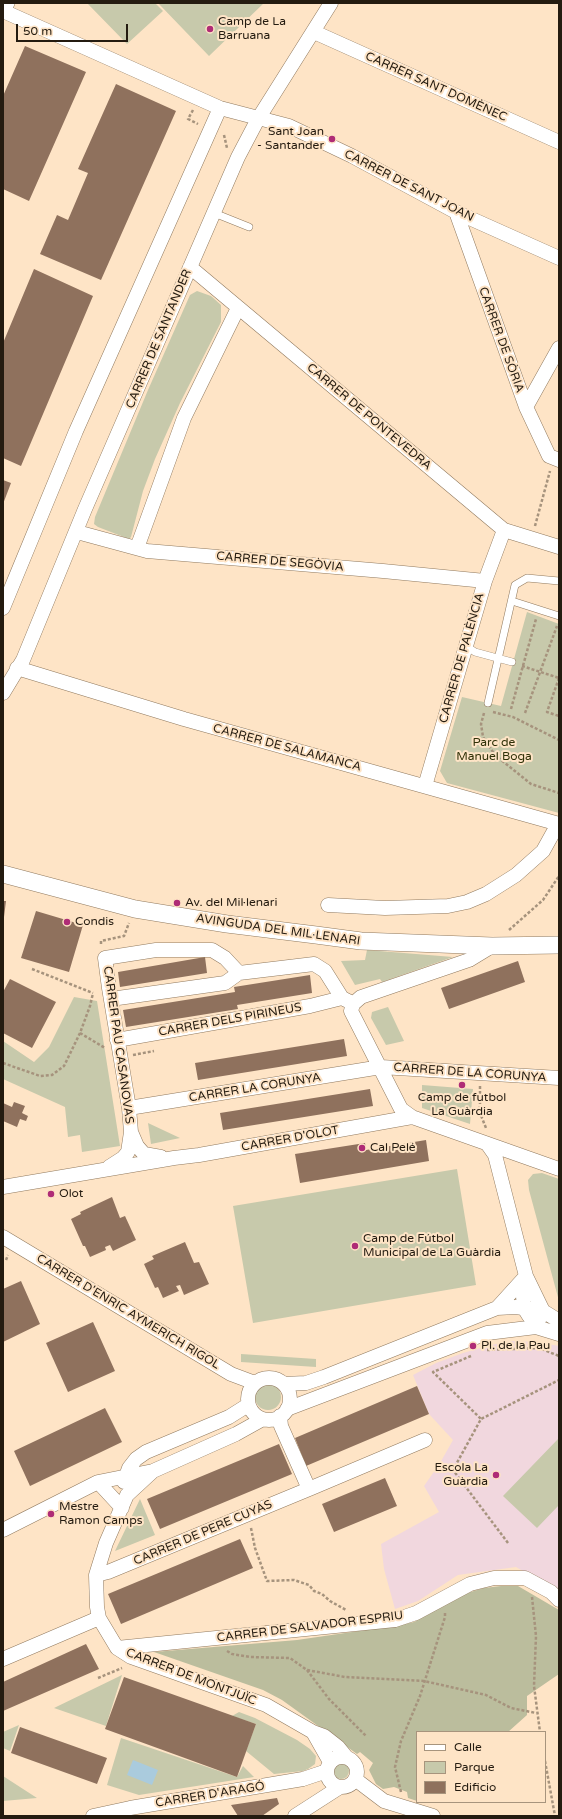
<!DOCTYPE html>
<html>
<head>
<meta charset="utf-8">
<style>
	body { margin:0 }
	#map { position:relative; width:562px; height:1819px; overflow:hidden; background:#fee4c6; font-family:"Varela Round",sans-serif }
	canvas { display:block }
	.frame { position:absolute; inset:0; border:4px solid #241b10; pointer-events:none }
	.legend { position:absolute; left:416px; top:1731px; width:130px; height:72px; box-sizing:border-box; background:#fee4c6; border:1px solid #a7947d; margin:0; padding:5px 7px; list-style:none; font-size:12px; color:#241b10 }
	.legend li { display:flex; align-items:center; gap:8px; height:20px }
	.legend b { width:20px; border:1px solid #a7947d }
	.scale { position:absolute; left:16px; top:24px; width:112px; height:18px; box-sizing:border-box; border:2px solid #241b10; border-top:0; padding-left:5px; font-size:12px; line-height:14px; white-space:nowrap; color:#241b10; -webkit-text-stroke:3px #fee4c6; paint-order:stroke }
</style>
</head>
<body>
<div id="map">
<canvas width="562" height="1819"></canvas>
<div class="frame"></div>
<ul class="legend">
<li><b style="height:5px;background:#fff"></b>Calle</li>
<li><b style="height:11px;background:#c7c9ab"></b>Parque</li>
<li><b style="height:11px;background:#8f715d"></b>Edificio</li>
</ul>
<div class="scale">50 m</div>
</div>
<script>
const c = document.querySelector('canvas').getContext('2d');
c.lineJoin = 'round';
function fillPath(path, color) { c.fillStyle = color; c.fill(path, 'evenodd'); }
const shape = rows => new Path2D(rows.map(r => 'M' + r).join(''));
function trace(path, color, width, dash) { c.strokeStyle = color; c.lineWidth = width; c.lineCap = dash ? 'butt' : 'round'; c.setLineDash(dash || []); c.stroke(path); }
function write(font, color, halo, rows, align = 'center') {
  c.font = font + ' "Varela Round",sans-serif'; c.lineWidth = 4; c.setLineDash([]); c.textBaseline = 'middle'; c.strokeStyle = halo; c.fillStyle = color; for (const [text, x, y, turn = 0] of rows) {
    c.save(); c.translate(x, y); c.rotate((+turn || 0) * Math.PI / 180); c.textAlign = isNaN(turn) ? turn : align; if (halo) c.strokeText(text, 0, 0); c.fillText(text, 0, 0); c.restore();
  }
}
const education = shape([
	[511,1341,537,1342,559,1346,559,1592,516,1567,458,1575,418,1601,395,1609,384,1569,381,1544,439,1512,424,1486,440,1463,453,1440,429,1414,413,1375,436,1363,463,1353,491,1345]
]);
const green = shape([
	[87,3,155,3,163,11,127,44],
	[158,3,264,3,209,56],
	[197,291,211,296,221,305,221,322,180,403,155,459,143,491,131,537,129,539,98,527,94,524,95,517,148,390,190,295],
	[527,612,559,624,559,813,447,783,440,771,462,697,501,706],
	[367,950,453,957,382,982,380,979,355,985,341,961,365,960],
	[74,997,97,1001,120,1146,82,1152,80,1135,68,1137,65,1107,3,1079,3,1041,34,1062,49,1047],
	[388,1007,404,1041,386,1045,371,1018,372,1012],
	[422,1085,473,1089,470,1124,422,1108],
	[148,1123,180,1138,151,1144],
	[457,1169,476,1285,253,1323,233,1206],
	[542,1173,559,1179,559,1301,529,1190,528,1180,533,1174],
	[241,1354,316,1359,316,1367,241,1362],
	'255 1397a13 13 0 1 1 26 0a13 13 0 1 1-26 0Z',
	[559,1438,559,1505,537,1528,503,1496],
	[140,1499,155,1535,115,1551],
	[122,1675,106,1726,54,1708],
	[239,1712,255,1718,297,1740,310,1749,316,1756,315,1764,308,1769,303,1771,274,1774,246,1751,256,1724,232,1716],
	[19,1725,10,1751,3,1748,3,1732],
	[121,1738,237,1777,243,1766,254,1777,139,1795,107,1785],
	'333 1771a8 8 0 1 1 16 0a8 8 0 1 1-16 0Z',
	[3,1776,37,1798,3,1801]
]);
const forest = shape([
	[501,1586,518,1586,559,1610,559,1674,527,1696,527,1715,508,1732,417,1732,417,1801,408,1798,407,1792,394,1787,383,1789,376,1784,369,1770,373,1763,360,1752,357,1754,282,1700,263,1690,154,1652,297,1640,400,1625,414,1622,467,1593,484,1588]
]);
const water = shape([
	[133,1760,158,1770,152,1785,127,1775]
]);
const building = shape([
	[25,46,86,72,29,201,3,189,3,96],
	[116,84,176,111,101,280,40,254,57,215,68,220,88,173,78,169],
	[34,269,93,296,21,466,3,458,3,343],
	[3,480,11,483,3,504],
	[3,901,6,901,4,917,3,917],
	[36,911,83,925,69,972,21,958],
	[205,957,207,973,120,987,118,972],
	[518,961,525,982,449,1009,441,988],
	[310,975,312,993,237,1005,238,1009,126,1027,123,1010,235,992,234,987],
	[10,979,56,1002,32,1048,3,1033,3,992],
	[344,1039,347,1056,198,1080,195,1063],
	[370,1089,373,1106,223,1130,220,1113],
	[14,1102,25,1106,22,1113,28,1116,26,1121,20,1119,17,1127,3,1121,3,1103,12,1107],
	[426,1140,429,1161,300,1183,295,1154,365,1143,366,1150],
	[112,1197,120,1218,125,1216,136,1240,113,1251,110,1245,105,1247,106,1250,90,1257,85,1246,83,1246,71,1219,81,1214,80,1212],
	[185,1242,194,1263,199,1262,209,1284,184,1295,180,1285,176,1286,179,1291,163,1298,158,1287,155,1288,144,1264,154,1259,152,1256],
	[21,1281,40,1324,3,1342,3,1289],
	[93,1322,115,1371,68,1392,46,1343],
	[417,1386,429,1414,306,1466,295,1438],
	[105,1408,122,1442,30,1486,14,1451],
	[279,1444,292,1474,160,1529,147,1499],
	[385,1478,397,1506,334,1532,322,1504],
	[240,1539,253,1568,121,1624,108,1594],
	[86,1644,99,1669,3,1711,3,1682],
	[124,1677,256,1724,237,1777,105,1729],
	[20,1727,107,1758,97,1784,11,1753],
	[277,1798,279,1804,262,1816,238,1816,231,1805]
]);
const path = shape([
	[193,110,188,119,198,124],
	[224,135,227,148],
	[535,526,550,471],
	[522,666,559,678],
	[559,678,547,712,559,716],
	[511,709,536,619],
	[493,712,513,717,559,740],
	[484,713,481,724,483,737,495,755,531,784,559,793],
	[525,713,557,626],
	[509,930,543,900,559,876],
	[101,944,101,941,124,936,129,923],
	[32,969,93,993],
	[80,1033,105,1048],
	[133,1055,154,1051],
	[3,1063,40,1076,52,1075,64,1066,80,1033,90,1006,93,993],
	[480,1086,480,1113,486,1128],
	[6,1260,8,1255],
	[487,1350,539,1348,559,1356],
	[471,1356,433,1372,481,1419],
	[251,1528,255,1548,267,1581,294,1580,309,1585,314,1591,322,1594,330,1601,346,1610],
	[508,1543,453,1470,481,1419,559,1380],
	[532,1597,536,1636,534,1686,540,1732],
	[227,1651,232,1654,250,1657,290,1658,307,1670,345,1677,424,1681,486,1695,511,1708,536,1713],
	[307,1670,329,1699,366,1736],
	[98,1678,122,1668],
	[545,1761,555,1816],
	[401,1792,395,1767,401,1741,420,1696,445,1617,445,1612]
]);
const service = shape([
	[214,213,249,227],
	[512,601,559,616],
	[466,646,475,652,512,662],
	[488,703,515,585,527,578,559,581]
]);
const minor = shape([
	[3,11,220,108,289,126,352,156,456,212,559,258],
	[314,32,559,142],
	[456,212,526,407,549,456,559,460],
	[190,267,504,530,559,547],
	[526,407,559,348],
	[77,532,147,551,383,571,485,581],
	[137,548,184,418,238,308],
	[3,608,76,431,220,108],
	[17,668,184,719,559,824],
	[3,693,23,660,85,509,238,157,258,119,331,3],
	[425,786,485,581,504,530],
	[328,905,385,908,448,906,467,902,486,894,516,875,543,851,558,824],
	[239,973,314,964,325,971,342,998,350,1002],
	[111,999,225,983,239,973],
	[353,1004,361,997,469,960,492,946],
	[353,1004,351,1011,401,1109,412,1117],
	[117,1040,310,1006,342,998],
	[129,1108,381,1067,559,1078],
	[131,1132,137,1146,144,1154,161,1157],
	[488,1145,495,1155,526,1276,543,1311,540,1318],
	[109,1167,123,1158,128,1152,131,1132,129,1108,109,988,105,958,156,950,212,950,225,958,239,973],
	[3,1187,174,1158,199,1155,412,1117,559,1169],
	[3,1237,231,1374,255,1383],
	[526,1276,523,1296,524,1308,529,1316],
	[497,1308,526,1276],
	'248 1399a21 21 0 1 1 42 0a21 21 0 1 1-42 0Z',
	[284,1384,306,1383,324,1377,497,1308,516,1307,543,1311,559,1321],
	[287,1409,487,1333,536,1327,559,1334],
	[153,1471,127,1495,106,1543,96,1575,97,1607,99,1618,117,1648,131,1657,266,1705,313,1732,324,1736,338,1747,347,1758],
	[98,1482,122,1508],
	[124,1482,129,1468,136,1459,146,1452,229,1417,248,1405],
	[309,1489,425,1440],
	[3,1530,98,1482,153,1471,236,1434,263,1419],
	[96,1575,108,1572,309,1489,281,1426,280,1416],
	[117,1648,395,1620,416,1613,470,1584,494,1578,525,1578,551,1592,559,1600],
	[3,1659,99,1618],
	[313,1732,330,1762],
	'327 1772a15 15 0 1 1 30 0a15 15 0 1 1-30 0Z',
	[355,1779,384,1801,433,1816],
	[93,1816,130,1808,303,1779,327,1771],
	[295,1816,340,1787]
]);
const tertiary = shape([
	[3,8,6,3],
	[3,874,135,909,227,924,316,935,361,941,492,946,559,945]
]);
const markers = [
	[210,29,4,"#af2c76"],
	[332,139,4,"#af2c76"],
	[177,903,4,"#af2c76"],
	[67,922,4,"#af2c76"],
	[462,1085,4,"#af2c76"],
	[362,1148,4,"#af2c76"],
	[51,1194,4,"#af2c76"],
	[355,1246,4,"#af2c76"],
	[473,1346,4,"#af2c76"],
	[496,1475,4,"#af2c76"],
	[51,1514,4,"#af2c76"]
];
const poiNames = [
	["Camp de La",218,22],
	["Barruana",218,36],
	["Sant Joan",324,132,"right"],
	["- Santander",324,146,"right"],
	["Av. del Mil·lenari",185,903],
	["Condis",75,922],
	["Camp de futbol",462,1098,"center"],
	["La Guàrdia",462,1112,"center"],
	["Cal Pelé",370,1148],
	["Olot",59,1194],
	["Camp de Fútbol",363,1239],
	["Municipal de La Guàrdia",363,1253],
	["Pl. de la Pau",481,1346],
	["Escola La",488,1468,"right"],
	["Guàrdia",488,1482,"right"],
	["Mestre",59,1507],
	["Ramon Camps",59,1521]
];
const streetNames = [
	["CARRER SANT DOMÈNEC",436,87,24],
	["CARRER DE SANT JOAN",409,186,27],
	["CARRER DE SANTANDER",159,339,-67],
	["CARRER DE SÒRIA",501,340,70],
	["CARRER DE PONTEVEDRA",369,417,40],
	["CARRER DE SEGÒVIA",280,562,5],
	["CARRER DE PALÈNCIA",462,658,-74],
	["CARRER DE SALAMANCA",287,748,15],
	["AVINGUDA DEL MIL·LENARI",278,930,8],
	["CARRER DELS PIRINEUS",230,1020,-10],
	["CARRER PAU CASANOVAS",118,1045,82],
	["CARRER DE LA CORUNYA",470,1073,4],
	["CARRER LA CORUNYA",255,1088,-9],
	["CARRER D'OLOT",290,1139,-10],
	["CARRER D'ENRIC AYMERICH RIGOL",128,1312,31],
	["CARRER DE PERE CUYÀS",203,1533,-23],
	["CARRER DE SALVADOR ESPRIU",310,1627,-7],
	["CARRER DE MONTJUÏC",191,1677,21],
	["CARRER D'ARAGÓ",210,1795,-9]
];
const parkNames = [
	["Parc de",494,743],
	["Manuel Boga",494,757]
];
fillPath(education, '#f1d7de');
fillPath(green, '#c7c9ab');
fillPath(forest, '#bbbd9d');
fillPath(water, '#aacbdd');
fillPath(building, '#8f715d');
trace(service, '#917a5f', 8);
trace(minor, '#917a5f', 15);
trace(tertiary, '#917a5f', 18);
trace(path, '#a6937d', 2.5, [3, 2]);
trace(service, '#fff', 7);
trace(minor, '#fff', 14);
trace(tertiary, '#fff', 17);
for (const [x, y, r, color] of markers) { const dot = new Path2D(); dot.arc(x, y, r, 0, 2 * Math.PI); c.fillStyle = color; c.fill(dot); trace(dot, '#fee4c6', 1.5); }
write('12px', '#241b10', '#fee4c6', poiNames, 'left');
write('12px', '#241b10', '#fee4c6', streetNames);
write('12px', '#303108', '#fee4c6', parkNames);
</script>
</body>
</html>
